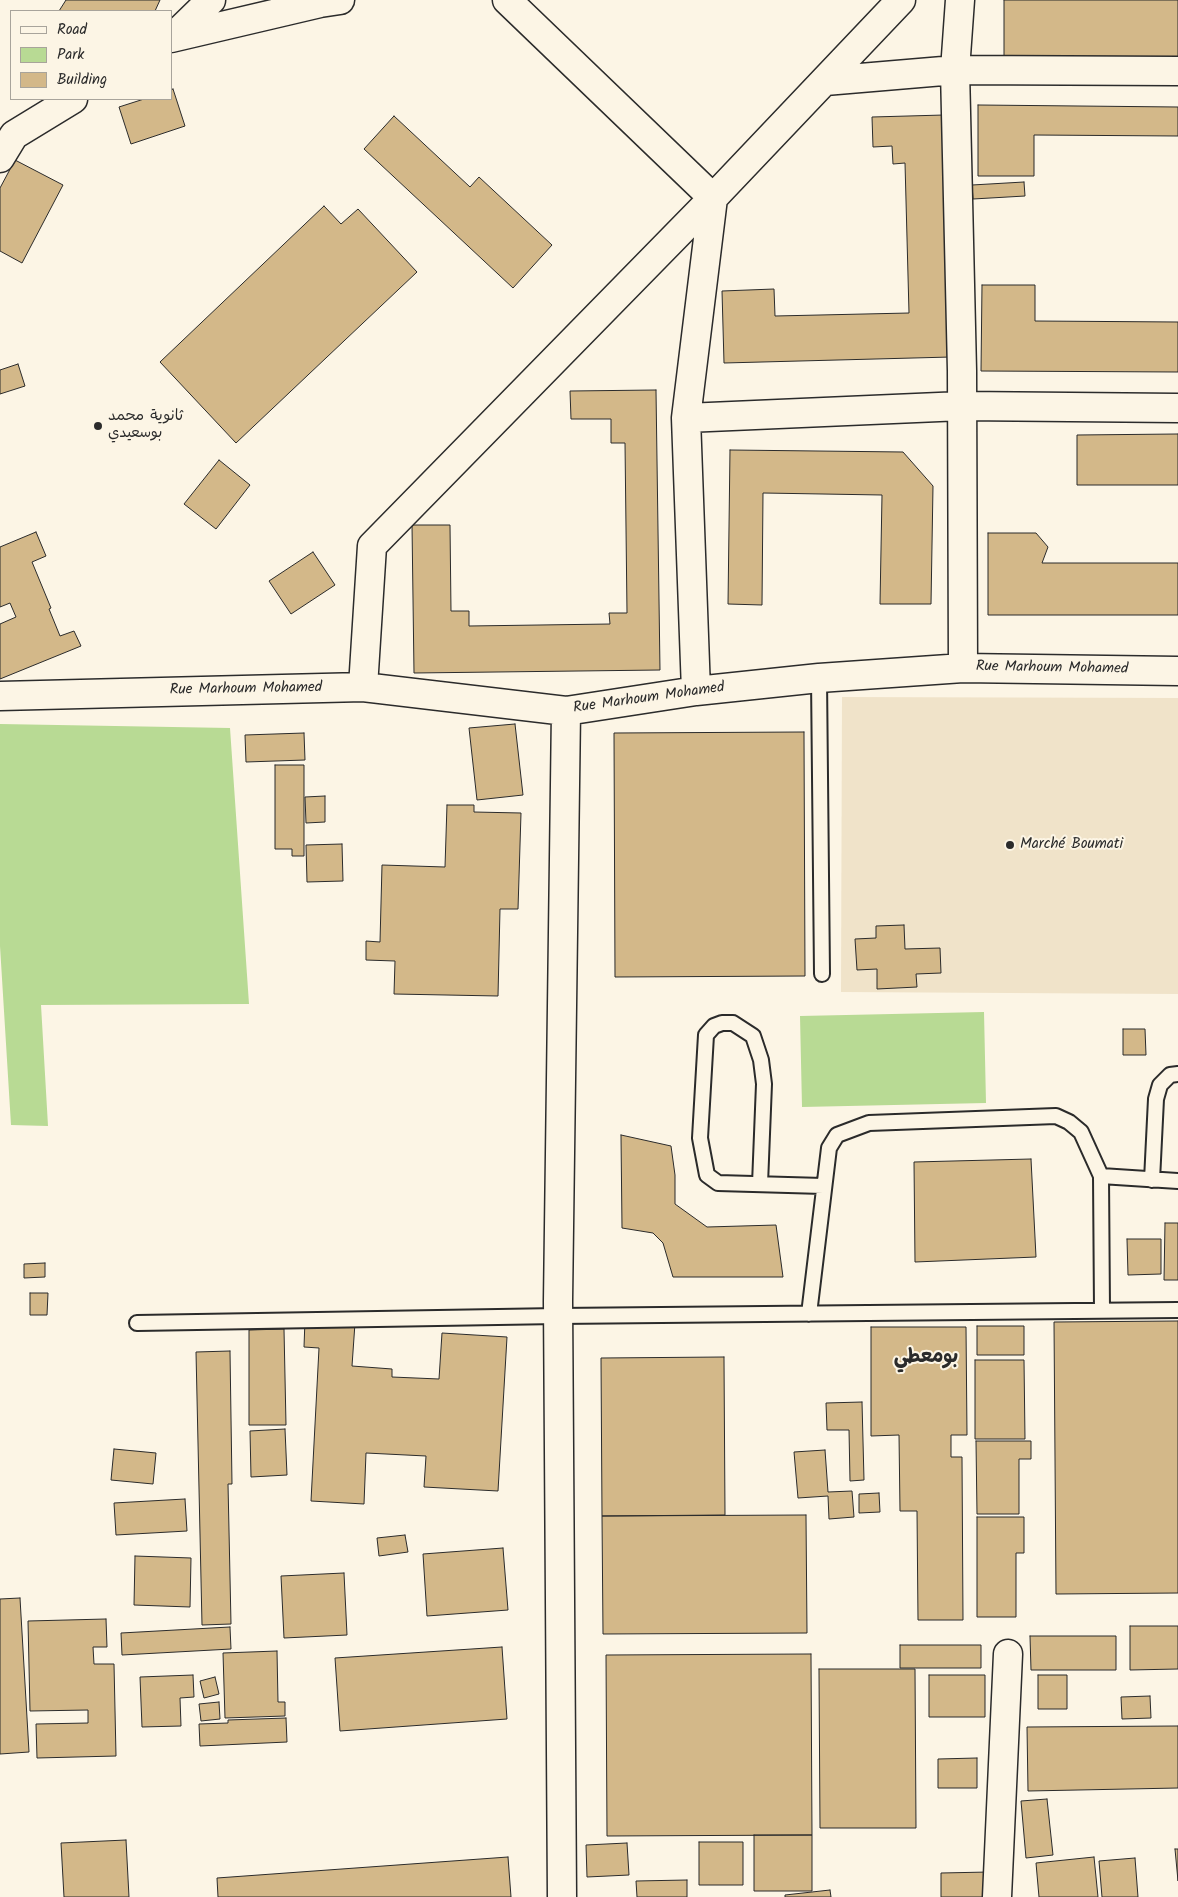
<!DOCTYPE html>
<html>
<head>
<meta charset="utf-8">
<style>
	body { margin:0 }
	#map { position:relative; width:1178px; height:1897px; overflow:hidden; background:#fcf5e5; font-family:Kalam,sans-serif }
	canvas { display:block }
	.legend { position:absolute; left:10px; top:10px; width:162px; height:90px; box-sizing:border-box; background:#fcf5e5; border:1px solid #a8a49b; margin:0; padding:6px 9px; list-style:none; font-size:15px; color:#2b2b2b }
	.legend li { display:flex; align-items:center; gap:10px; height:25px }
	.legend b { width:25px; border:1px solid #a8a49b }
</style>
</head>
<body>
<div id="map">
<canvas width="1178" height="1897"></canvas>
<ul class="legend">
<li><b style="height:6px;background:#fcf5e5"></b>Road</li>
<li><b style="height:14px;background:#b8da94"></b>Park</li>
<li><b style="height:14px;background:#d3b889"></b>Building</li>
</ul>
</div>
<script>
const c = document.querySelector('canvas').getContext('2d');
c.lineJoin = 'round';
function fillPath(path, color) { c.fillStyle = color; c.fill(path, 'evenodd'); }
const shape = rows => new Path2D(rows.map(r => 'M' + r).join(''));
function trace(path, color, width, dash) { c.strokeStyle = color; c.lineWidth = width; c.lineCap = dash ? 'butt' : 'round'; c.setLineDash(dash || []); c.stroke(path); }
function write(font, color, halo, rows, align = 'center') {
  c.font = font + ' Kalam,"Playpen Sans Arabic",sans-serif'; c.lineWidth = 4; c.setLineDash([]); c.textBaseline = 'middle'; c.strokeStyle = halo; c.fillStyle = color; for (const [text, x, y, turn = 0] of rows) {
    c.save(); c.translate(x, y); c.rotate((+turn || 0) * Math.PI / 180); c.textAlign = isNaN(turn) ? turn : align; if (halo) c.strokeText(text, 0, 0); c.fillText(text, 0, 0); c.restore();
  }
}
const built = shape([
	[842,697,1178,698,1178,994,841,992]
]);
const green = shape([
	[0,724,230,728,249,1004,41,1005,48,1126,11,1125,0,946],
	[984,1012,986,1103,802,1107,800,1016]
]);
const building = shape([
	[66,0,160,0,155,11,59,11,66,0],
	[1004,0,1178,0,1178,58,1004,60,1004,0],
	[173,89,185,126,131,144,119,107,144,99,171,99,171,90,173,89],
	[978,105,1178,107,1178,136,1034,135,1034,176,978,176,978,105],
	[944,115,951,357,724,363,722,291,774,289,775,316,909,313,905,163,893,164,892,146,873,147,872,117,944,115],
	[394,116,470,187,479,177,552,245,513,288,364,149,394,116],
	[15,160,63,185,22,263,0,251,0,188,15,160],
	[1024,182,1025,196,973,199,972,185,1024,182],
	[324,206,341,224,358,209,417,272,236,443,160,362,324,206],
	[982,285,1035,285,1035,321,1178,322,1178,372,981,371,982,285],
	[18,364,25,386,0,394,0,370,18,364],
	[656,390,660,670,414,673,412,525,450,525,451,611,469,611,469,626,610,624,609,613,627,613,625,443,611,443,611,419,571,419,570,391,656,390],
	[1178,434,1178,485,1077,485,1077,435,1178,434],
	[730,450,903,452,933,486,931,604,880,604,882,495,763,493,762,605,728,604,730,450],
	[219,460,250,485,216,529,184,504,219,460],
	[36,532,46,556,32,562,51,608,49,609,60,636,74,631,81,646,0,679,0,624,16,617,10,603,0,607,0,547,36,532],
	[988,533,1036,533,1048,547,1042,563,1178,563,1178,615,988,615,988,533],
	[313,552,335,585,291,614,269,581,313,552],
	[515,724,523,795,477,800,469,728,515,724],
	[804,732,805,976,615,977,614,733,804,732],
	[304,733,305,760,246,762,245,735,304,733],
	[275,765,304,765,304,856,292,856,292,849,275,849,275,765],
	[325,796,325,822,306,823,305,797,325,796],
	[447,805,474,805,474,812,521,813,518,909,500,909,498,996,394,994,395,961,366,960,366,941,380,942,382,865,445,867,447,805],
	[342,844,343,881,307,882,306,845,342,844],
	[904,925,905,949,940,948,941,973,916,974,917,987,877,989,877,969,857,970,855,939,876,938,876,926,904,925],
	[1123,1029,1145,1029,1146,1055,1123,1055,1123,1029],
	[621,1135,671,1146,675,1175,675,1204,707,1227,776,1225,783,1277,673,1277,663,1243,653,1233,622,1228,621,1135],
	[1031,1159,1036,1257,915,1262,914,1162,1031,1159],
	[1165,1223,1178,1223,1178,1280,1164,1280,1165,1223],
	[1127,1239,1161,1239,1161,1274,1128,1275,1127,1239],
	[45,1263,45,1277,24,1278,24,1264,45,1263],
	[30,1293,48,1293,47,1315,30,1315,30,1293],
	[305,1320,355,1323,352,1366,392,1369,392,1377,439,1379,442,1333,507,1337,498,1491,424,1487,426,1456,366,1453,364,1504,311,1501,319,1348,304,1347,305,1320],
	[1178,1321,1178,1593,1056,1594,1054,1322,1178,1321],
	[977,1326,1024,1326,1024,1355,977,1355,977,1326],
	[871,1327,966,1327,967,1435,951,1435,951,1457,962,1457,963,1620,918,1620,917,1511,900,1511,899,1435,871,1436,871,1327],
	[284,1329,286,1425,249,1425,249,1330,284,1329],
	[230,1351,232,1484,228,1484,231,1624,202,1625,196,1352,230,1351],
	[724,1357,725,1515,602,1516,601,1358,724,1357],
	[975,1360,1024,1360,1025,1439,975,1439,975,1360],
	[862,1402,864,1480,850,1481,849,1430,827,1430,826,1403,862,1402],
	[285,1429,287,1475,251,1477,250,1431,285,1429],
	[976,1441,1031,1441,1031,1459,1019,1459,1019,1514,977,1514,976,1441],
	[114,1449,156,1453,153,1484,111,1480,114,1449],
	[825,1450,828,1492,852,1491,854,1517,829,1519,828,1496,798,1498,794,1452,825,1450],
	[879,1493,880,1512,859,1513,859,1494,879,1493],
	[185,1499,187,1531,116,1535,114,1503,185,1499],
	[806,1515,807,1633,603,1634,602,1516,806,1515],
	[977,1517,1024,1517,1024,1553,1016,1553,1016,1617,977,1617,977,1517],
	[405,1535,408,1552,379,1556,377,1538,405,1535],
	[503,1548,508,1610,427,1616,423,1554,503,1548],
	[135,1556,191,1558,190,1607,134,1605,135,1556],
	[344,1573,347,1635,284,1638,281,1576,344,1573],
	[20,1598,29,1752,0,1754,0,1599,20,1598],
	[106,1619,107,1647,93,1647,94,1664,114,1664,116,1756,37,1758,36,1724,88,1723,88,1710,30,1711,28,1621,106,1619],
	[1130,1626,1178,1626,1178,1669,1130,1670,1130,1626],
	[230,1627,231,1649,122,1655,121,1633,230,1627],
	[1030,1636,1116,1636,1116,1670,1031,1670,1030,1636],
	[900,1645,981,1645,981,1668,900,1668,900,1645],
	[502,1647,507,1719,340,1731,335,1658,502,1647],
	[277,1651,278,1702,285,1702,285,1716,225,1718,223,1653,277,1651],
	[811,1654,812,1835,607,1836,606,1655,811,1654],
	[819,1669,915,1669,916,1828,820,1828,819,1669],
	[193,1675,194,1697,180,1698,181,1726,142,1727,140,1677,193,1675],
	[929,1675,985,1675,985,1717,929,1717,929,1675],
	[1038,1675,1067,1675,1067,1709,1038,1709,1038,1675],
	[215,1677,219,1694,204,1698,200,1681,215,1677],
	[1150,1696,1151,1718,1122,1719,1121,1697,1150,1696],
	[219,1702,220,1719,201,1721,199,1704,219,1702],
	[286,1718,287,1742,200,1746,199,1724,228,1723,228,1720,286,1718],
	[1178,1726,1178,1788,1028,1791,1027,1727,1178,1726],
	[977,1758,977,1788,938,1788,938,1759,977,1758],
	[1047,1799,1053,1855,1026,1858,1021,1801,1047,1799],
	[754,1835,812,1835,812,1891,754,1891,754,1835],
	[126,1840,129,1897,64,1897,61,1843,126,1840],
	[699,1842,743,1842,743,1885,699,1885,699,1842],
	[627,1843,629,1875,587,1877,586,1845,627,1843],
	[1175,1849,1178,1849,1178,1881,1175,1849],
	[508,1857,511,1897,218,1897,217,1878,508,1857],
	[1094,1857,1098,1897,1039,1897,1036,1863,1094,1857],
	[1135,1858,1138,1897,1102,1897,1099,1861,1135,1858],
	[989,1872,989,1897,941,1897,941,1873,989,1872],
	[687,1880,687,1897,637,1897,636,1881,687,1880],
	[830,1890,831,1897,785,1897,785,1895,830,1890]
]);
const service = shape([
	[819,678,822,974],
	[1101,1176,1178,1181],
	[1152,1180,1156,1099,1160,1085,1170,1075,1178,1074],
	[760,1184,764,1084,761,1060,753,1036,733,1023,722,1023,714,1026,706,1035,700,1138,707,1175,718,1183,823,1186],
	[809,1314,829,1148,837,1135,869,1123,1056,1116,1069,1122,1081,1132,1101,1176,1102,1310],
	[137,1323,558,1316,1178,1310]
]);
const minor = shape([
	[507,0,713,198,686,418,696,691],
	[960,0,955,70,962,371,963,668],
	[173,37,211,0],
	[171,38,320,3,340,0],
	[825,81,955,70,1178,71],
	[0,158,14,135,73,99],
	[686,418,962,406,1178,408],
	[363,687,372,546,713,198,901,0],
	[0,696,363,687,566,711,696,691,819,678,963,668,1178,671],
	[562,1897,558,1301,566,711],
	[997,1897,1008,1654]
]);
const markers = [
	[98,426,5,"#2b2b2b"],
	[1010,845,5,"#2b2b2b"]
];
const poiNames = [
	["ثانوية محمد",108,417],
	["بوسعيدي",108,434],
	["Marché Boumati",1020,845]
];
const streetNames = [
	["Rue Marhoum Mohamed",1052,669,1],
	["Rue Marhoum Mohamed",246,690,-1],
	["Rue Marhoum Mohamed",649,699,-8]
];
const districtNames = [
	["بومعطي",926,1359]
];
fillPath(built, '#f0e3c9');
fillPath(green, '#b8da94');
fillPath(building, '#d3b889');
trace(building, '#2b2b2b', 1);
trace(service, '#2b2b2b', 18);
trace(minor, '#2b2b2b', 31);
trace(service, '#fcf5e5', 14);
trace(minor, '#fcf5e5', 28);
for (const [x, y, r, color] of markers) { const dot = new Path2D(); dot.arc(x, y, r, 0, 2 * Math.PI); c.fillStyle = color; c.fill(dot); trace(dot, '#fcf5e5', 2); }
write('15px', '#2b2b2b', '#fcf5e5', poiNames, 'left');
write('15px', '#2b2b2b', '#fcf5e5', streetNames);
write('bold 20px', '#2b2b2b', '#fcf5e5', districtNames);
</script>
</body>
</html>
